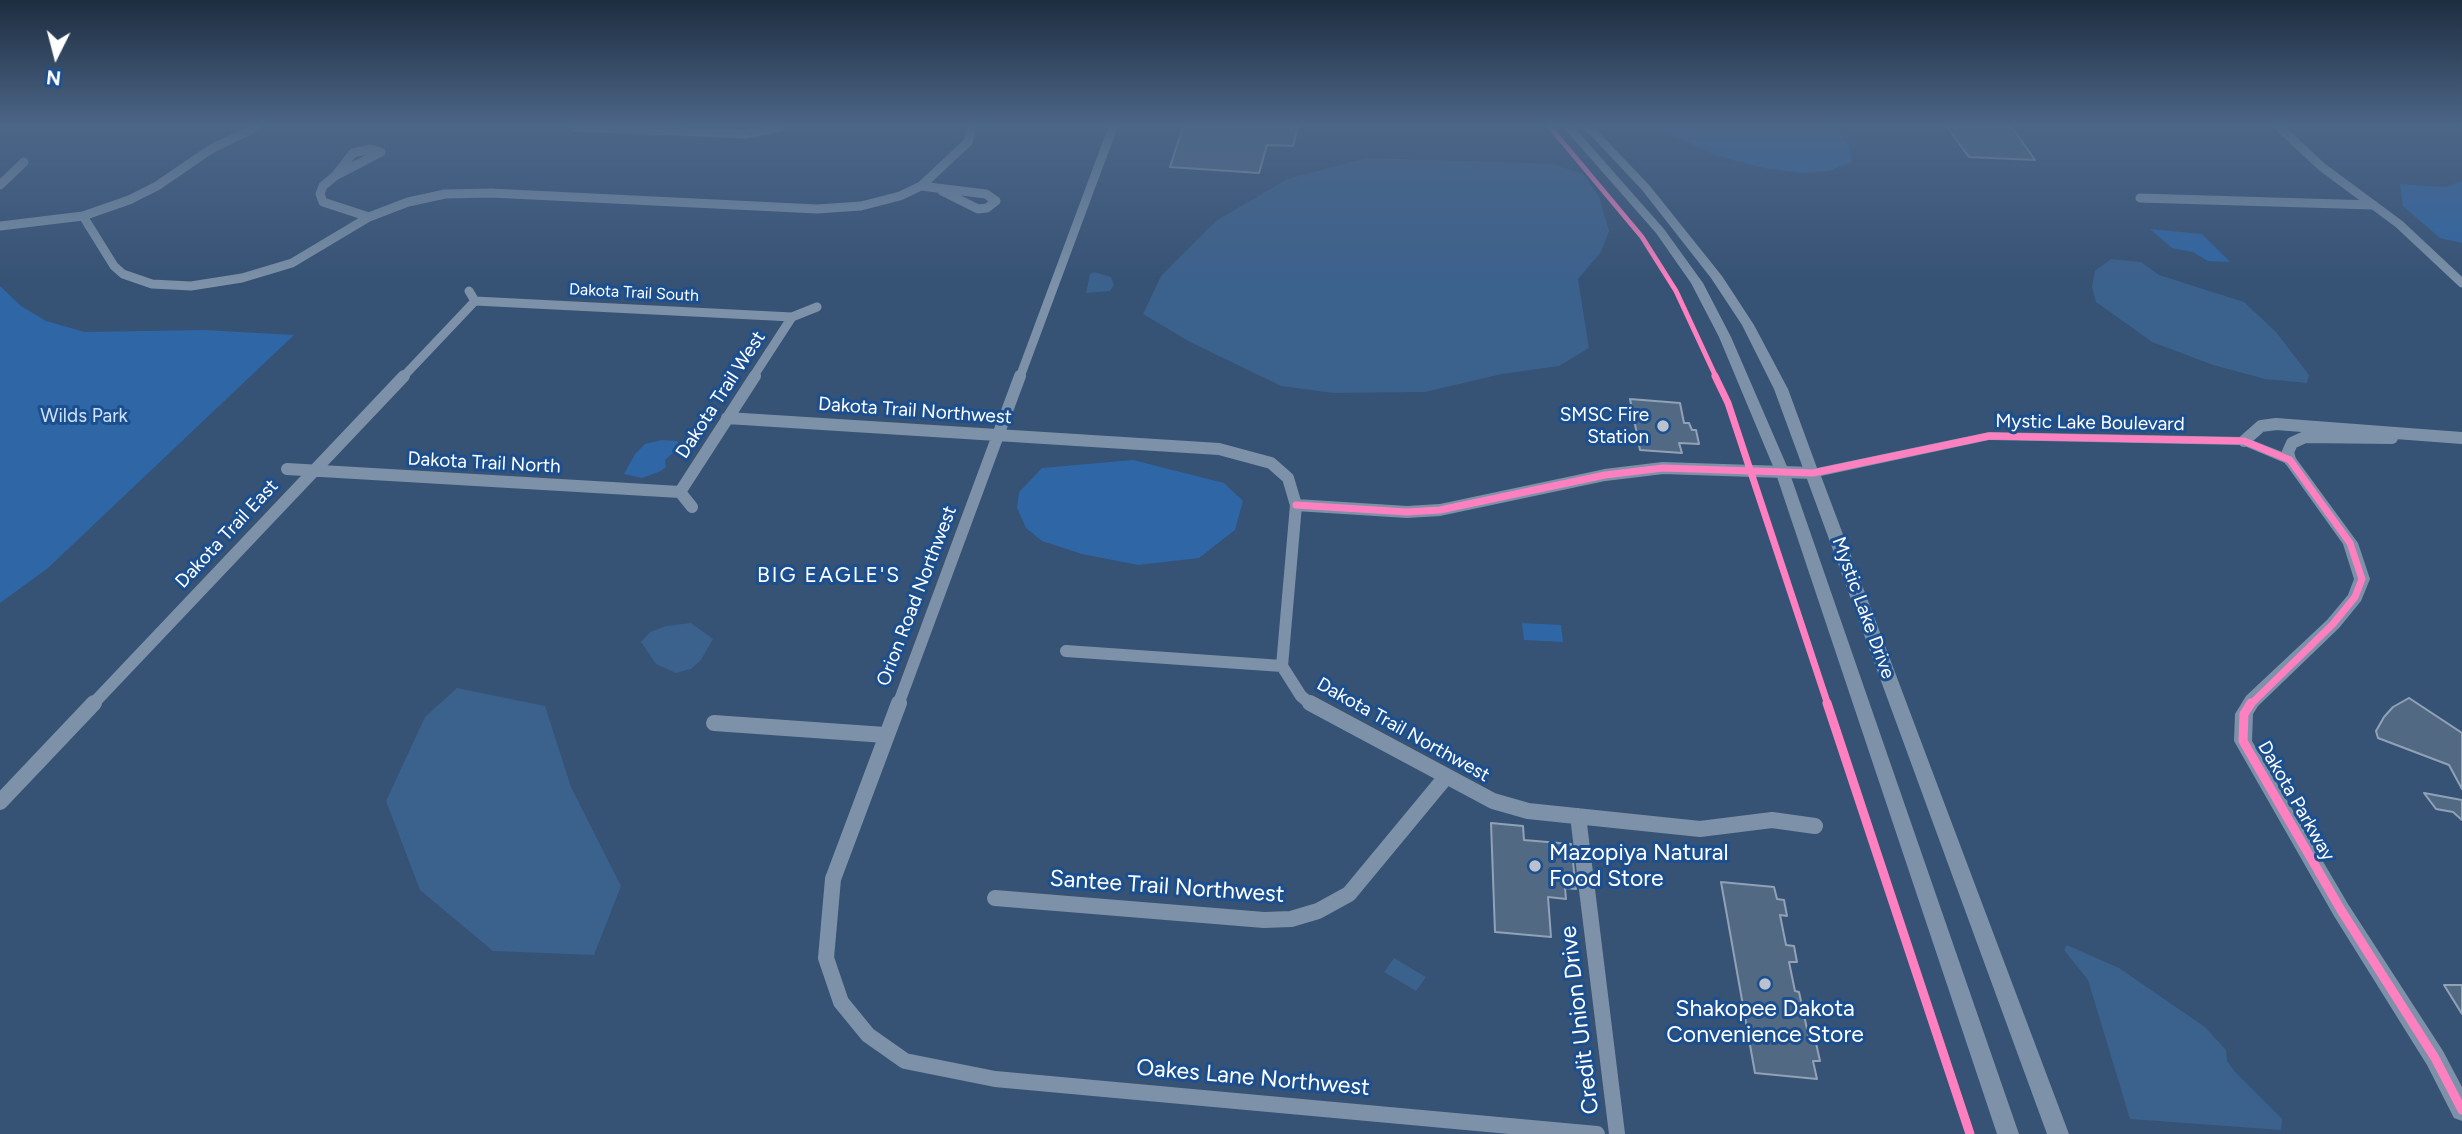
<!DOCTYPE html>
<html>
<head>
<meta charset="utf-8">
<style>
	body { margin:0 }
	#map { position:relative; width:2462px; height:1134px; overflow:hidden; background:#365274; font-family:Figtree,sans-serif }
	canvas { display:block }
	.north { position:absolute; left:21px; top:21px; width:70px; height:70px; -webkit-text-stroke:5px #1b4f8f; paint-order:stroke; rotate:186deg; font-size:19px; font-weight:700; line-height:28px; text-align:center; color:#fff }
	.north::after { content:''; display:block; margin:auto; width:24px; height:32px; background:#fff; clip-path:polygon(50% 0,100% 100%,50% 72%,0 100%) }
</style>
</head>
<body>
<div id="map">
<canvas width="2462" height="1134"></canvas>
<div class="north">N</div>
</div>
<script>
const c = document.querySelector('canvas').getContext('2d');
c.lineJoin = 'round';
function fillPath(path, color) { c.fillStyle = color; c.fill(path, 'evenodd'); }
const shape = rows => new Path2D(rows.map(r => 'M' + r).join(''));
function trace(path, color, width, dash) { c.strokeStyle = color; c.lineWidth = width; c.lineCap = dash ? 'butt' : 'round'; c.setLineDash(dash || []); c.stroke(path); }
function write(font, color, halo, rows, align = 'center') {
  c.font = font + ' Figtree,sans-serif'; c.lineWidth = 6; c.setLineDash([]); c.textBaseline = 'middle'; c.strokeStyle = halo; c.fillStyle = color; for (const [text, x, y, turn = 0] of rows) {
    c.save(); c.translate(x, y); c.rotate((+turn || 0) * Math.PI / 180); c.textAlign = isNaN(turn) ? turn : align; if (halo) c.strokeText(text, 0, 0); c.fillText(text, 0, 0); c.restore();
  }
}
const green = shape([
	[1657,127,1836,127,1849,145,1852,162,1828,171,1803,173,1764,168,1715,155],
	[2462,181,2462,243,2440,238,2403,206,2400,184,2446,187],
	[2150,229,2202,234,2230,262,2208,261,2193,252,2172,248],
	[0,286,21,306,46,321,85,332,204,330,294,335,48,568,0,603],
	[662,440,677,441,681,446,665,460,666,467,661,471,642,478,624,474,635,454,645,444],
	[1133,460,1224,483,1243,501,1235,530,1199,558,1138,565,1082,554,1042,541,1026,528,1017,508,1019,492,1042,468],
	[1522,623,1561,625,1563,642,1524,640]
]);
const water = shape([
	[1367,158,1553,164,1583,174,1599,197,1609,231,1601,252,1578,279,1589,348,1559,366,1502,374,1425,392,1333,393,1281,386,1190,342,1143,314,1161,276,1216,221,1287,179],
	[2111,259,2141,262,2159,275,2244,302,2276,332,2309,375,2307,383,2265,379,2213,365,2152,342,2096,302,2092,287,2095,271],
	[1094,272,1111,277,1114,285,1110,291,1086,293,1090,274],
	[691,623,713,639,701,660,691,669,676,673,656,664,641,642,650,632,666,626],
	[457,688,545,706,571,787,621,886,594,955,493,951,420,890,386,801,425,717],
	[2067,945,2119,968,2205,1027,2226,1050,2227,1061,2235,1072,2282,1119,2281,1130,2130,1119,2088,980,2064,950],
	[1394,958,1426,977,1416,991,1384,972]
]);
const building = shape([
	[1183,127,1298,127,1293,146,1267,145,1259,173,1170,167,1183,127],
	[1947,127,2012,127,2035,160,1969,157,1947,127],
	[1630,399,1680,403,1684,423,1689,423,1692,430,1696,430,1699,444,1679,443,1682,453,1640,450,1630,399],
	[2409,698,2462,733,2462,789,2449,765,2378,738,2376,731,2384,717,2393,707,2409,698],
	[2424,793,2462,800,2462,820,2453,812,2436,809,2424,793],
	[1491,823,1523,826,1524,840,1571,844,1576,889,1565,888,1566,899,1548,897,1551,937,1495,932,1491,823],
	[1721,882,1774,887,1777,899,1784,900,1787,916,1780,915,1786,945,1794,946,1797,962,1789,962,1795,991,1799,992,1810,1043,1816,1043,1820,1061,1813,1061,1817,1079,1755,1073,1721,882],
	[2444,985,2462,985,2462,1014,2444,985]
]);
const minorFar2 = shape([
	[573,127,746,134,781,127],
	[2279,127,2322,167,2399,224,2462,283],
	[370,149,381,152,335,176,353,153,370,149],
	[335,176,323,186,320,194,323,202,369,217],
	[0,185,24,162],
	[921,186,986,194,996,201,987,208,978,209,942,191],
	[2140,198,2374,205],
	[83,216,114,266,123,274,152,284,191,286,242,278,292,263,369,217,408,202,445,194,491,193,817,209,861,206,900,196,921,186,968,142,972,127],
	[0,226,83,216,129,200,157,186,211,149,256,127],
	[475,301,792,317,817,307],
	[403,377,475,301,469,291],
	[753,377,792,317],
	[1020,377,1113,127]
]);
const minorFar1 = shape([
	[727,418,1219,449,1271,463,1288,478,1296,505,1282,666,1301,696,1312,705],
	[2244,441,2261,426,2276,424,2462,438],
	[2290,460,2288,452,2292,443,2305,437,2392,438],
	[287,469,680,492],
	[680,492,755,376],
	[680,492,692,507],
	[1296,505,1407,512,1440,510,1605,475,1663,468,1813,473],
	[1066,651,1282,666],
	[92,705,404,376],
	[898,705,1020,376]
]);
const minor = shape([
	[899,703,833,879,826,958,841,1002,868,1035,905,1061,995,1079,1597,1134],
	[1310,703,1493,801,1528,811,1700,829,1772,820,1815,826],
	[714,723,885,735],
	[0,802,94,703],
	[1578,816,1617,1134],
	[995,898,1264,920,1291,919,1318,911,1349,894,1445,778]
]);
const tertiary = shape([
	[1563,127,1574,127,1664,229,1703,283,1731,337,1789,471,2019,1134,1997,1134,1775,471,1719,337,1691,283,1656,233,1563,127],
	[1583,127,1594,127,1650,186,1722,276,1754,325,1788,389,1817,468,1989,432,2244,437,2295,457,2358,543,2370,579,2361,601,2339,628,2258,706,2253,714,2252,741,2348,904,2443,1051,2462,1087,2462,1121,2454,1118,2427,1065,2334,916,2234,741,2235,714,2246,696,2327,620,2348,595,2354,579,2343,544,2285,463,2242,445,1989,440,1821,476,2069,1134,2047,1134,1774,389,1742,325,1711,278,1642,190,1583,127]
]);
const cyclewayFar2 = shape([
	[1550,127,1642,237,1676,291,1716,377]
]);
const cyclewayFar1 = shape([
	[1715,376,1728,403,1828,705],
	[1296,505,1407,512,1440,510,1605,475,1663,468,1813,473,1989,436,2244,441,2290,460,2350,543,2362,579,2355,597,2333,624,2250,705]
]);
const cycleway = shape([
	[1827,703,1970,1134],
	[2251,703,2244,714,2243,741,2341,910,2435,1058,2462,1110]
]);
const markers = [
	[1663,426,7,"#b9c2ce"],
	[1535,866,7,"#b9c2ce"],
	[1765,984,7,"#b9c2ce"]
];
const farStreetnames = [
	["Dakota Trail South",634,293,3]
];
const streetNames = [
	["Dakota Trail West",721,395,-57],
	["Dakota Trail Northwest",915,411,4],
	["Mystic Lake Boulevard",2090,423,1],
	["Dakota Trail North",484,463,3],
	["Dakota Trail East",227,534,-47],
	["Orion Road Northwest",917,596,-69],
	["Mystic Lake Drive",1863,608,70],
	["Dakota Trail Northwest",1403,730,29],
	["Dakota Parkway",2296,801,60]
];
const poiNames = [
	["SMSC Fire",1649,415],
	["Station",1649,437]
];
const parkNames = [
	["Wilds Park",84,416]
];
const neighbourhoodNames = [
	["BIG EAGLE'S",829,576]
];
const nearPoinames = [
	["Mazopiya Natural",1549,853],
	["Food Store",1549,879],
	["Shakopee Dakota",1765,1009,"center"],
	["Convenience Store",1765,1035,"center"]
];
const nearStreetnames = [
	["Santee Trail Northwest",1167,887,4],
	["Credit Union Drive",1580,1020,-97],
	["Oakes Lane Northwest",1253,1078,5]
];
fillPath(green, '#2f66a5');
fillPath(water, '#3b618d');
fillPath(building, '#526984');
trace(building, '#92a2b6', 2);
trace(minorFar2, '#7d92a8', 9);
trace(minorFar1, '#7d92a8', 12);
trace(minor, '#7d92a8', 16);
fillPath(tertiary, '#7d92a8');
trace(cyclewayFar2, '#ff80c0', 5);
trace(cyclewayFar1, '#ff80c0', 7);
trace(cycleway, '#ff80c0', 9);
const sky = c.createLinearGradient(0, 0, 0, 286);
sky.addColorStop(0, '#1e2d40');
sky.addColorStop(0.44, '#4c6688');
sky.addColorStop(1, '#4c668800');
c.fillStyle = sky;
c.fillRect(0, 0, 2462, 286);
for (const [x, y, r, color] of markers) { const dot = new Path2D(); dot.arc(x, y, r, 0, 2 * Math.PI); c.fillStyle = color; c.fill(dot); trace(dot, '#1b4f8f', 2.5); }
write('16px', '#fff', '#1b4f8f', farStreetnames);
write('19px', '#fff', '#1b4f8f', streetNames);
write('19px', '#fff', '#1b4f8f', poiNames, 'right');
write('19px', '#cfe3fa', '#1b4f8f', parkNames);
c.letterSpacing = '2px';
write('21px', '#fff', '#1b4f8f', neighbourhoodNames);
c.letterSpacing = '0px';
write('23px', '#fff', '#1b4f8f', nearPoinames, 'left');
write('23px', '#fff', '#1b4f8f', nearStreetnames);
</script>
</body>
</html>
